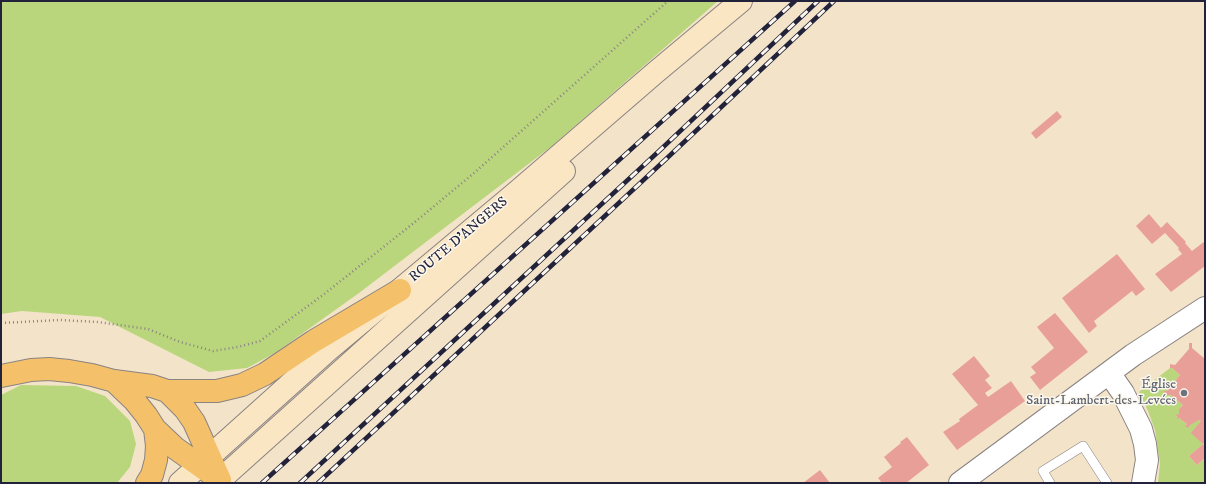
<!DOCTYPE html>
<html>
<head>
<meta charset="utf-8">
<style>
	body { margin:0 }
	#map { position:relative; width:1206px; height:484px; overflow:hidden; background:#f3e4c9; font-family:"IM FELL DW Pica",serif }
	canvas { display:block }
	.frame { position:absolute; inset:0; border:2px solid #22223b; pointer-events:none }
</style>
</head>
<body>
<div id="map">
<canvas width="1206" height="484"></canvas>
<div class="frame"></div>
</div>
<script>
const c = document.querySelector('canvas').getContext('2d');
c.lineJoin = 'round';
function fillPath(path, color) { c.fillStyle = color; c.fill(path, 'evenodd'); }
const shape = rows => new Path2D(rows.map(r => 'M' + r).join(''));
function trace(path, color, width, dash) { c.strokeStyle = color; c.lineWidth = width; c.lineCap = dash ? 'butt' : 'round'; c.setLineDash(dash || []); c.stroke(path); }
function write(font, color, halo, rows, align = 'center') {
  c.font = font + ' "IM FELL DW Pica",serif'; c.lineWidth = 3; c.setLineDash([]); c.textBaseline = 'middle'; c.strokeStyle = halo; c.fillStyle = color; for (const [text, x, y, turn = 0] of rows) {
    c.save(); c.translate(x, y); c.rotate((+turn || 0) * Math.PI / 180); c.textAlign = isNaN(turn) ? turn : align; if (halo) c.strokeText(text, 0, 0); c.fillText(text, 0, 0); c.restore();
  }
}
const green = shape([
	[1,1,718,1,552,146,359,293,275,353,247,368,209,372,100,317,22,311,1,314],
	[1170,368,1172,368,1180,375,1167,391,1164,391,1164,395,1171,395,1183,405,1179,409,1179,414,1176,416,1178,418,1179,418,1187,424,1185,426,1199,420,1201,421,1203,444,1189,456,1197,465,1204,459,1205,461,1205,483,1158,483,1160,463,1155,430,1148,411,1139,392],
	[21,385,76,386,105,396,130,421,136,444,130,467,117,483,1,483,1,395]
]);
const building = shape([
	[1057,111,1062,117,1036,139,1031,133],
	[1149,214,1161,228,1167,222,1186,242,1185,243,1192,251,1205,241,1205,266,1171,292,1155,274,1182,254,1178,249,1179,248,1165,233,1152,244,1136,226],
	[1117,254,1145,289,1136,296,1132,291,1094,321,1097,326,1089,333,1062,298],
	[1055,313,1088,352,1040,390,1030,377,1036,373,1031,367,1054,348,1037,327],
	[1189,343,1192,343,1192,348,1205,359,1205,442,1203,444,1191,433,1201,421,1199,420,1190,425,1188,428,1185,426,1187,424,1179,418,1178,419,1176,415,1179,414,1179,409,1183,405,1171,395,1164,395,1164,391,1167,391,1180,375,1172,368,1170,368,1170,364,1175,365,1189,349],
	[974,356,990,376,985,380,992,388,985,393,988,397,1011,381,1025,401,957,450,943,432,960,421,959,419,978,405,952,374],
	[907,437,929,465,906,483,882,483,878,478,892,467,884,457,901,443,900,442],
	[1203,444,1205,446,1205,458,1197,465,1189,456],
	[820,470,830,483,803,483]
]);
const path = shape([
	[1,323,60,320,98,322,148,329,180,342,213,351,238,347,260,341,323,295,415,222,474,173,668,1]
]);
const service = shape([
	[1050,483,1043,471,1083,446,1107,483]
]);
const tertiary = shape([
	[1109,373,1123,393,1141,429,1145,444,1147,460,1143,483],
	[960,483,1133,355,1205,308]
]);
const secondary = shape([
	[220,480,564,171],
	[180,483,328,350,518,191,656,72,741,1]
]);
const trunk = shape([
	[1,376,31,370,49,369,69,371,92,375,114,381,152,386,167,391,217,391,242,385,265,374,314,341,400,290],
	[114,381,134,400,146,415,155,429,175,448,220,480],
	[167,391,185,409,194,422,220,480],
	[147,483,152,475,156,460,157,446,155,429]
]);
const rail = shape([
	[262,483,795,1],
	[300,483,658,152,818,1],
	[318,483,665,160,834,1]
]);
const markers = [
	[1184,393,4,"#6b7280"]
];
const streetNames = [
	["ROUTE D'ANGERS",459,240,-40]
];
const worshipNames = [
	["Église",1176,385],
	["Saint-Lambert-des-Levées",1176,401]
];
fillPath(green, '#bad67c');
fillPath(building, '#e89f98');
trace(service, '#8a8382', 10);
trace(tertiary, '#8a8382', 24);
trace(secondary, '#8a8382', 24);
trace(trunk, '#8a8382', 24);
trace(path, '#8a8382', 2.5, [1, 3]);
trace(service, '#fff', 9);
trace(tertiary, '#fff', 22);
trace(secondary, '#fbe6c3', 22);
trace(trunk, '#f4c16a', 22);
trace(rail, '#22223b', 4.5);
trace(rail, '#fbf7ec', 3, [9]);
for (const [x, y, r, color] of markers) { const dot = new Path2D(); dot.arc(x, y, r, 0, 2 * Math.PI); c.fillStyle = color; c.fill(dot); trace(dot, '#fbf7ec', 1.5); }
write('14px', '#22223b', '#fbf7ec', streetNames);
write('14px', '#5b616d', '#fbf7ec', worshipNames, 'right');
</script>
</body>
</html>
